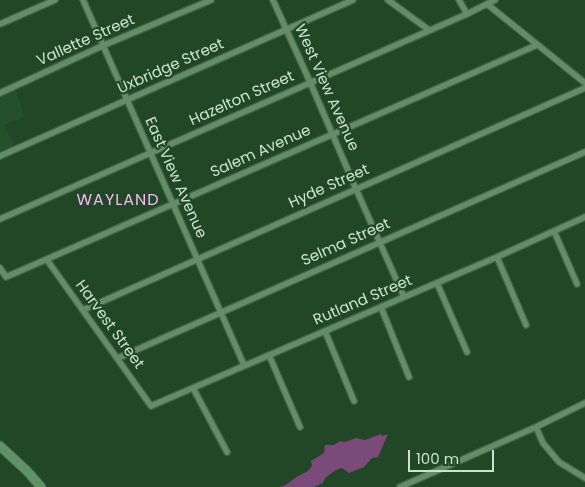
<!DOCTYPE html>
<html>
<head>
<meta charset="utf-8">
<style>
	body { margin:0 }
	#map { position:relative; width:585px; height:487px; overflow:hidden; background:#214727; font-family:Poppins,sans-serif }
	canvas { display:block }
	.scale { position:absolute; left:408px; top:450px; width:86px; height:22px; box-sizing:border-box; border:2px solid #cde2ce; border-top:0; padding-left:6px; font-size:15px; line-height:18px; white-space:nowrap; color:#cde2ce; -webkit-text-stroke:4px #214727; paint-order:stroke }
</style>
</head>
<body>
<div id="map">
<canvas width="585" height="487"></canvas>
<div class="scale">100 m</div>
</div>
<script>
const c = document.querySelector('canvas').getContext('2d');
c.lineJoin = 'round';
function fillPath(path, color) { c.fillStyle = color; c.fill(path, 'evenodd'); }
const shape = rows => new Path2D(rows.map(r => 'M' + r).join(''));
function trace(path, color, width, dash) { c.strokeStyle = color; c.lineWidth = width; c.lineCap = dash ? 'butt' : 'round'; c.setLineDash(dash || []); c.stroke(path); }
function write(font, color, halo, rows, align = 'center') {
  c.font = font + ' Poppins,sans-serif'; c.lineWidth = 4.5; c.setLineDash([]); c.textBaseline = 'middle'; c.strokeStyle = halo; c.fillStyle = color; for (const [text, x, y, turn = 0] of rows) {
    c.save(); c.translate(x, y); c.rotate((+turn || 0) * Math.PI / 180); c.textAlign = isNaN(turn) ? turn : align; if (halo) c.strokeText(text, 0, 0); c.fillText(text, 0, 0); c.restore();
  }
}
const built = shape([
	[14,87,21,105,23,117,19,120,14,120,4,125,15,149,0,156,0,92]
]);
const green = shape([
	[381,434,382,436,388,434,378,457,372,458,364,467,349,473,342,468,336,470,325,478,323,483,314,487,279,487,284,486,298,476,308,471,312,466,311,461,324,453,325,445,334,445,340,441,345,442,356,438,365,440]
]);
const street = shape([
	[83,0,244,365],
	[273,0,310,82,356,189,404,297],
	[388,0,429,30],
	[459,0,467,14],
	[487,4,585,83],
	[0,24,55,0],
	[0,93,102,46,211,0],
	[0,156,353,0],
	[0,219,467,14,495,0],
	[554,231,577,284],
	[497,257,526,325],
	[47,260,151,406,497,257,585,217],
	[0,268,6,277,537,45],
	[437,283,467,352],
	[381,307,409,377],
	[83,310,585,88],
	[325,331,354,401],
	[269,355,300,427],
	[118,358,585,152],
	[193,388,227,452],
	[536,427,543,443,559,462,585,478],
	[400,487,536,427,585,403]
]);
const primary = shape([
	[0,446,27,471,41,487]
]);
const streetNames = [
	["Vallette Street",86,41,-24],
	["Uxbridge Street",171,67,-24],
	["West View Avenue",326,88,66],
	["Hazelton Street",242,99,-24],
	["Salem Avenue",261,152,-24],
	["East View Avenue",175,178,66],
	["Hyde Street",329,187,-24],
	["Selma Street",346,243,-24],
	["Rutland Street",363,301,-23],
	["Harvest Street",109,325,54]
];
const neighbourhoodNames = [
	["WAYLAND",118,201]
];
fillPath(built, '#24512c');
fillPath(green, '#7a4a79');
trace(street, '#416348', 8);
trace(primary, '#416348', 11);
trace(street, '#648c68', 5.5);
trace(primary, '#5f9366', 9);
write('15px', '#cde2ce', '#214727', streetNames);
c.letterSpacing = '1px';
write('16px', '#f4b9f2', '#214727', neighbourhoodNames);
c.letterSpacing = '0px';
</script>
</body>
</html>
